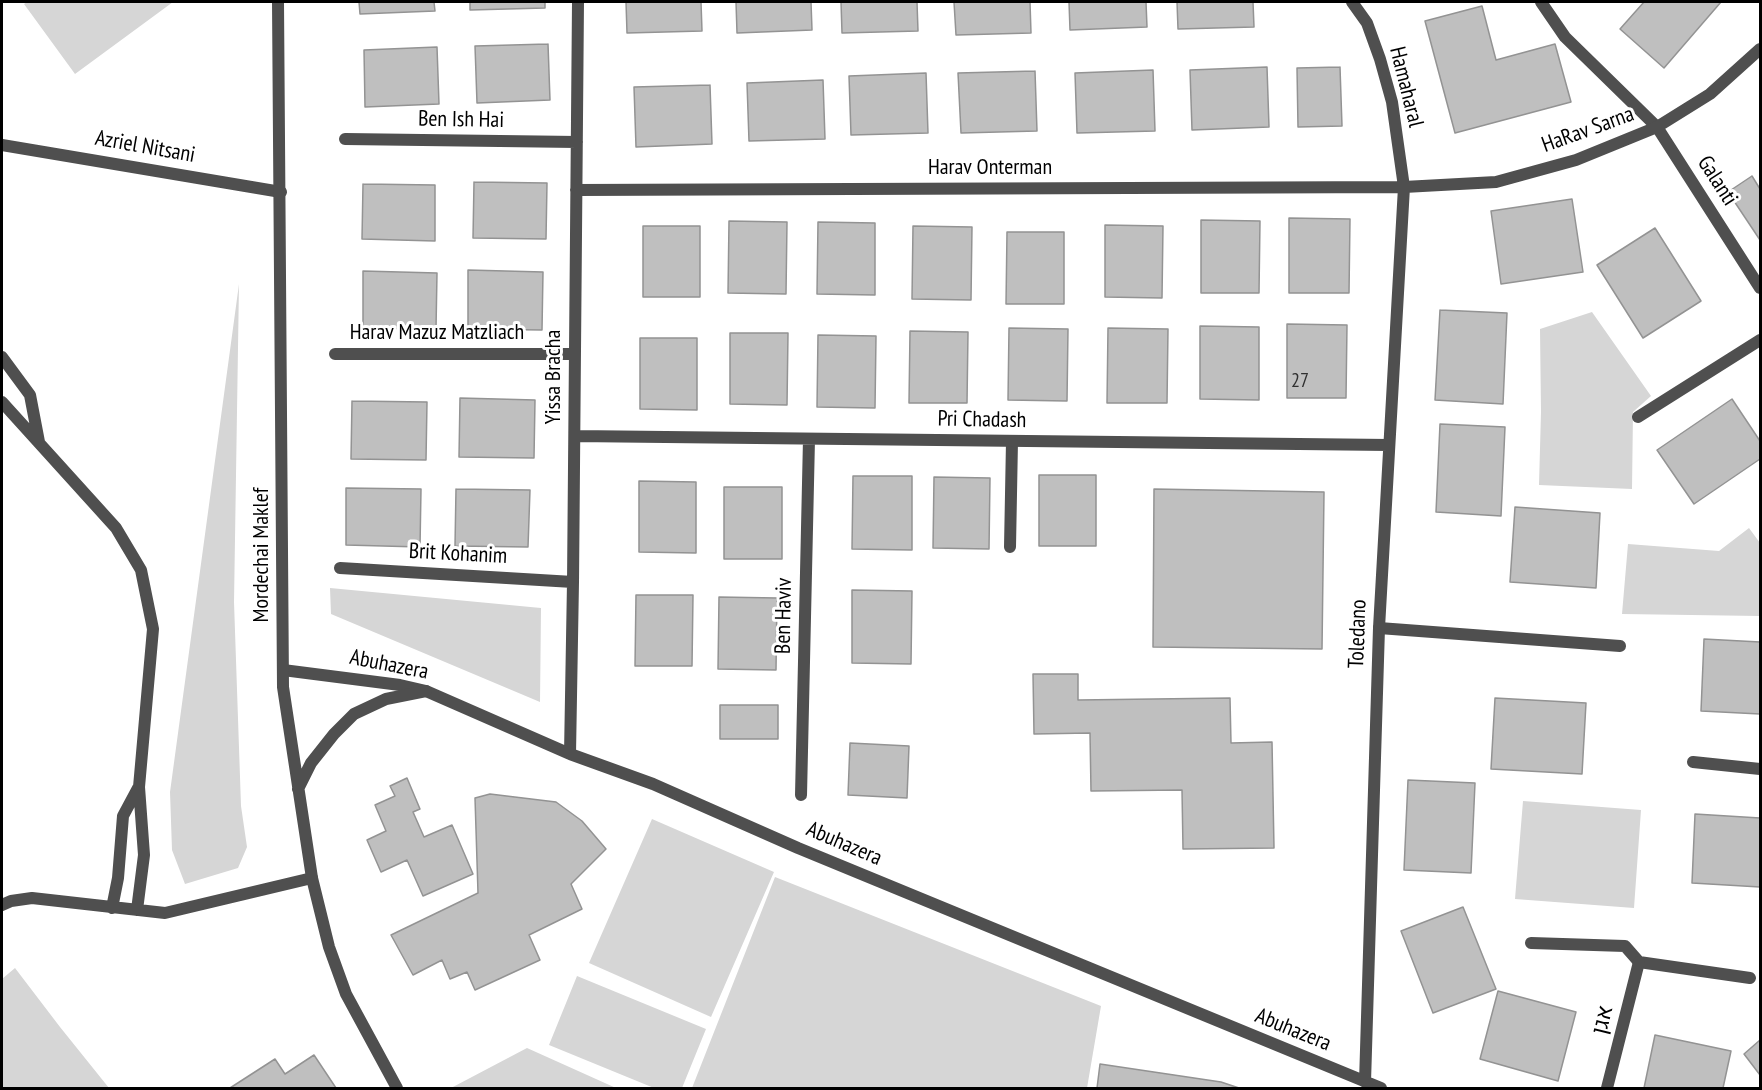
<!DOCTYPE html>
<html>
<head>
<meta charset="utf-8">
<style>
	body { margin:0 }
	#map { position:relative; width:1762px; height:1090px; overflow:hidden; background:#fff; font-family:"PT Sans Narrow",sans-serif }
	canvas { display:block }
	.frame { position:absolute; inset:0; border:3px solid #000; pointer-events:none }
</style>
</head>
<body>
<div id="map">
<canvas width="1762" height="1090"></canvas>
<div class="frame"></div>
</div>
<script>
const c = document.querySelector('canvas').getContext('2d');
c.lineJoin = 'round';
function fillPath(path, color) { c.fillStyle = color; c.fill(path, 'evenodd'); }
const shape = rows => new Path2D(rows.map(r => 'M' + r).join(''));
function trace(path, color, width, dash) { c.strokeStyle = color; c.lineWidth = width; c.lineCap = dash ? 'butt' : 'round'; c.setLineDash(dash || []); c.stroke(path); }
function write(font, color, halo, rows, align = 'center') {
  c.font = font + ' "PT Sans Narrow",Heebo,sans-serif'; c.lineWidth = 6; c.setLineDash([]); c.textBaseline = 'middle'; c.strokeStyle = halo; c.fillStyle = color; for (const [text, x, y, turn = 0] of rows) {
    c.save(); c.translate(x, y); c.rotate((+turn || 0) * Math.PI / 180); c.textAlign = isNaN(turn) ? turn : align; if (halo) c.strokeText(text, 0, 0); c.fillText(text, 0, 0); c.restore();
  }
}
const green = shape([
	[27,2,173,2,75,74,24,4],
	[239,284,234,602,241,806,247,847,238,868,185,884,172,850,170,792],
	[1592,312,1651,396,1633,412,1632,489,1539,485,1541,412,1540,329],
	[1749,528,1760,543,1760,616,1622,614,1628,544,1719,551],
	[330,588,541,608,540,702,331,614],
	[1523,801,1641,810,1634,908,1515,899],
	[652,819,774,872,711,1017,589,963],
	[775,877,1101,1006,1087,1088,692,1088],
	[15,968,60,1027,109,1088,2,1088,2,979],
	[577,976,706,1029,682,1088,654,1088,549,1045],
	[527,1048,616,1088,451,1088]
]);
const building = shape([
	[359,2,434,2,435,11,360,14,359,2],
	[470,2,545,2,545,8,470,10,470,2],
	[626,2,701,2,702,31,627,33,626,2],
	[736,2,811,2,812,30,737,33,736,2],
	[841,2,917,2,918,31,842,33,841,2],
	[954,2,1030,2,1031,33,956,35,954,2],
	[1069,2,1146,2,1147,27,1070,30,1069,2],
	[1177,2,1253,2,1254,27,1178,29,1177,2],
	[1644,2,1721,2,1664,68,1620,29,1644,2],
	[1482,6,1496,60,1555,44,1571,102,1455,133,1425,21,1482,6],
	[548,44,550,100,477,103,475,46,548,44],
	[437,47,439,104,365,107,364,50,437,47],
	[1267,67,1269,127,1192,130,1190,70,1267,67],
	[1340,67,1342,126,1298,127,1297,68,1340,67],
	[1153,70,1155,131,1077,133,1075,73,1153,70],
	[1035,71,1037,131,961,133,958,73,1035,71],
	[926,73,928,133,851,135,849,76,926,73],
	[823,80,825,139,749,141,747,83,823,80],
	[710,85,712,144,636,147,634,87,710,85],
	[1752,176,1760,189,1760,240,1728,192,1752,176],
	[474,182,547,183,546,239,473,238,474,182],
	[363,184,435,185,435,241,362,239,363,184],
	[1572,199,1583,272,1501,284,1491,211,1572,199],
	[1289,218,1350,219,1349,293,1289,293,1289,218],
	[1201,220,1260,221,1259,293,1201,293,1201,220],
	[729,221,787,222,786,294,728,293,729,221],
	[818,222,875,223,875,295,817,294,818,222],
	[1105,225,1163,226,1162,298,1105,297,1105,225],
	[643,226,700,226,700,297,643,297,643,226],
	[913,226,972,227,971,300,912,299,913,226],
	[1655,228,1701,301,1643,338,1597,265,1655,228],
	[1007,232,1064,232,1064,304,1006,304,1007,232],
	[468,270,543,272,542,330,468,329,468,270],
	[363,271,437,273,436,329,363,328,363,271],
	[1440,310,1507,313,1503,404,1435,400,1440,310],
	[1287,324,1347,325,1346,398,1287,398,1287,324],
	[1200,326,1259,327,1259,400,1200,399,1200,326],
	[1009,328,1068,329,1067,401,1008,400,1009,328],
	[1108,328,1168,329,1167,403,1107,403,1108,328],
	[910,331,968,332,967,403,909,403,910,331],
	[730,333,788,333,787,405,730,404,730,333],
	[818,335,876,336,875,408,817,407,818,335],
	[640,338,697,338,697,410,640,409,640,338],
	[460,398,535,400,534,458,459,457,460,398],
	[1732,399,1760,441,1760,459,1694,504,1657,450,1732,399],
	[352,401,427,402,426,460,351,459,352,401],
	[1440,424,1505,427,1501,516,1436,512,1440,424],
	[1039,475,1096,475,1096,546,1039,546,1039,475],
	[853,476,912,476,912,550,852,549,853,476],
	[934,477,990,478,989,549,933,548,934,477],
	[639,481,696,482,696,553,639,552,639,481],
	[724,487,782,487,782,559,724,559,724,487],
	[346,488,421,489,420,547,346,545,346,488],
	[456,489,530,490,528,547,455,546,456,489],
	[1154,489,1324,492,1322,649,1153,647,1154,489],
	[1515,507,1600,513,1596,588,1510,582,1515,507],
	[852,590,912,591,911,664,852,663,852,590],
	[636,595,693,595,692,666,635,666,636,595],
	[719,597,777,598,776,670,718,669,719,597],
	[1704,639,1760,642,1760,714,1701,711,1704,639],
	[1033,674,1078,674,1078,700,1230,698,1231,743,1272,742,1274,848,1183,849,1182,790,1091,791,1090,733,1034,734,1033,674],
	[1495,698,1586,703,1582,774,1491,769,1495,698],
	[720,705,778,705,778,739,720,739,720,705],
	[850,743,909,746,907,798,848,795,850,743],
	[407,778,420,809,413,812,424,837,452,825,473,874,423,896,407,860,381,872,367,840,386,831,375,805,395,796,390,786,407,778],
	[1408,780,1475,783,1471,873,1404,870,1408,780],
	[490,794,556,802,582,821,606,849,571,884,582,909,529,935,540,960,475,990,467,972,450,979,442,960,413,975,391,935,478,893,475,798,490,794],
	[1695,814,1760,818,1760,887,1692,883,1695,814],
	[1463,907,1496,989,1433,1013,1401,931,1463,907],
	[1498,991,1576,1012,1558,1081,1480,1059,1498,991],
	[1655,1035,1731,1051,1723,1088,1644,1088,1655,1035],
	[1760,1040,1760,1075,1744,1054,1760,1040],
	[314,1055,336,1088,230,1088,275,1059,285,1074,314,1055],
	[1100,1064,1221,1082,1239,1088,1097,1088,1100,1064]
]);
const service = shape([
	[1541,2,1565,37,1657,127],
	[2,357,30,395,39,442],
	[2,402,116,528,141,570,153,629,139,787,144,855,137,910],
	[1010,547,1012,441],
	[1379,628,1620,646],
	[1693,762,1760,769],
	[2,905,11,901,32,898,165,913,312,878],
	[112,908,118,878,123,816,138,788],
	[1531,943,1625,946,1639,962,1750,978]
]);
const minor = shape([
	[1352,2,1367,23,1380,59,1392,102,1404,187,1379,628,1365,1082],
	[1657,127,1760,288],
	[345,139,577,142],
	[2,145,281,192],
	[576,190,1404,187,1496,182,1576,160,1657,127,1710,94,1760,49],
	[335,354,575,354],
	[1638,417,1760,340],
	[575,436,1389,445],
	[340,568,573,582],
	[283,670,400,685,426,691,570,754,653,784,798,848,1381,1088],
	[570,754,573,582,578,2],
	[801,795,809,439],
	[1607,1088,1639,962]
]);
const tertiary = shape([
	[278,2,283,687,312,878,329,947,346,994,397,1088],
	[298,789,311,763,334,734,354,714,386,699,426,691]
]);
const numberNames = [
	["27",1300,381]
];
const streetNames = [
	["Hamaharal",1406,87,76],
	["Ben Ish Hai",461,120,1],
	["HaRav Sarna",1588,130,-20],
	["Azriel Nitsani",145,147,10],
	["Harav Onterman",990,168],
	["Galanti",1717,181,57],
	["Harav Mazuz Matzliach",437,333],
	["Yissa Bracha",554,377,-90],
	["Pri Chadash",982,420,1],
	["Brit Kohanim",458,554,3],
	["Mordechai Maklef",262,555,-90],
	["Ben Haviv",784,616,-89],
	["Toledano",1358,634,-88],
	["Abuhazera",389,665,11],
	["Abuhazera",844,844,23],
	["אגן",1603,1020,-76],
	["Abuhazera",1293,1030,22]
];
fillPath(green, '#d6d6d6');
fillPath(building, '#bfbfbf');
trace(building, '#939393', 1.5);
trace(service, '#4f4f4f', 12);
trace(minor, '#4f4f4f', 12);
trace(tertiary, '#4f4f4f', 12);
write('20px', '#303030', null, numberNames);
write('22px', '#000', '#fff', streetNames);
</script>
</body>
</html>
